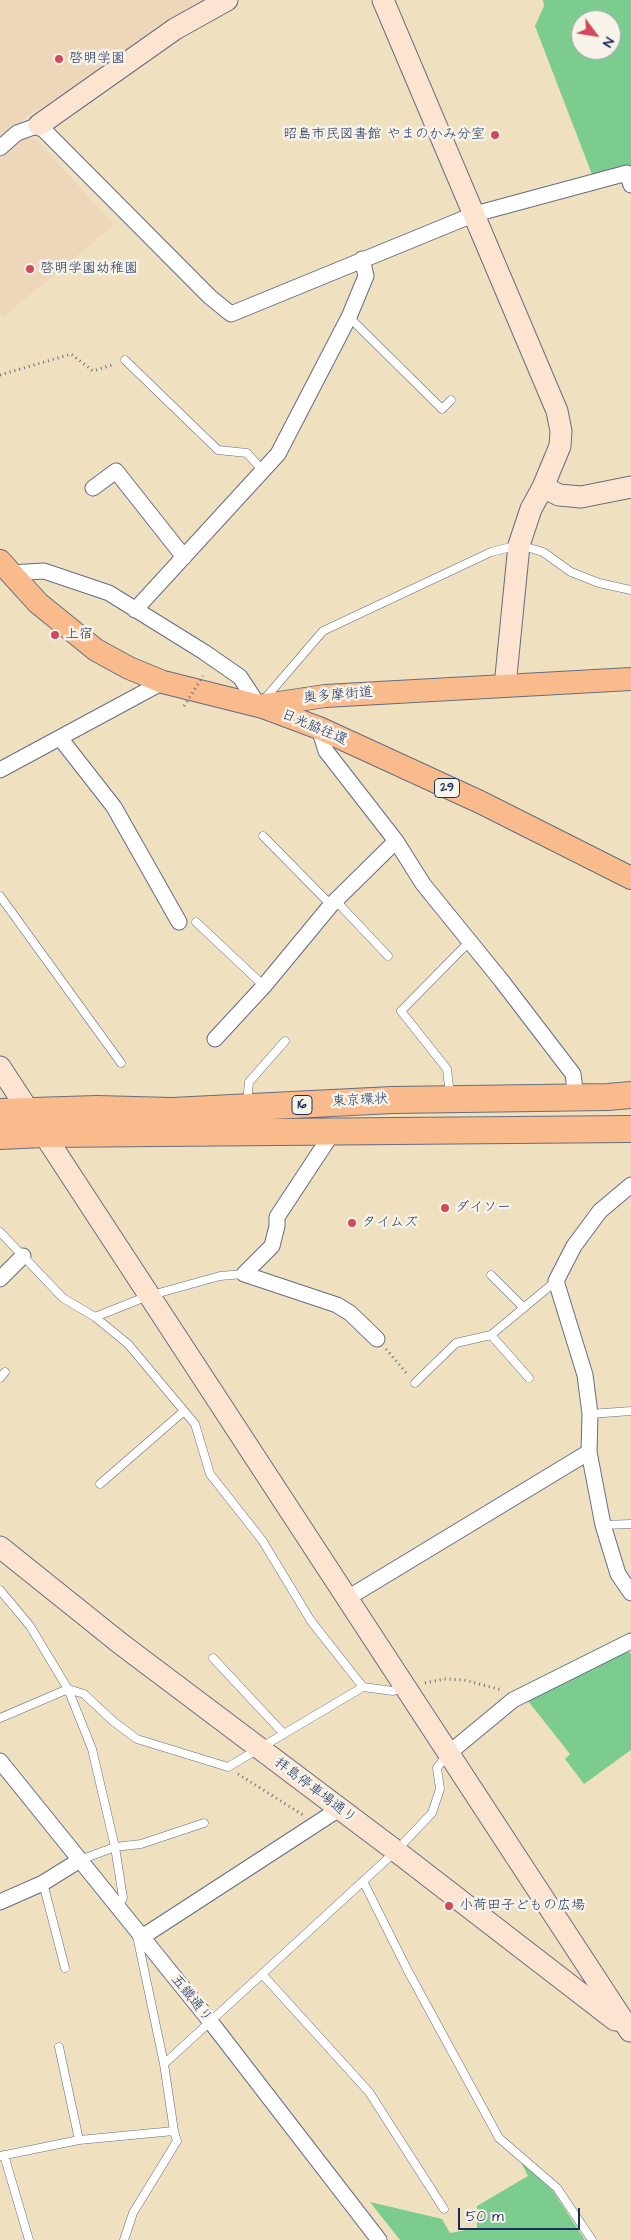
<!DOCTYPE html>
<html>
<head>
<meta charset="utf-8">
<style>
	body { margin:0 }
	#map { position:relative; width:631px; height:2240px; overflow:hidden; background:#efe0c0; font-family:"Architects Daughter",sans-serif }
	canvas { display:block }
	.north { position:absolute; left:571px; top:10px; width:50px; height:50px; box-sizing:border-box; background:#f7f3e8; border:1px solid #9fa5b1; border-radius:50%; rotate:121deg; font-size:14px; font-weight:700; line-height:20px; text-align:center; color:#1b2f5e }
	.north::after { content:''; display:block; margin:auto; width:18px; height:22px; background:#d1495b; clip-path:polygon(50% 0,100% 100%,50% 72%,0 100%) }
	.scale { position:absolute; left:458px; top:2208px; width:122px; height:22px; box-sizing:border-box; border:2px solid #1b2f5e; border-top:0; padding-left:6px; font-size:15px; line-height:18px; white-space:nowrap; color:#1b2f5e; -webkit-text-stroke:4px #f7f3e8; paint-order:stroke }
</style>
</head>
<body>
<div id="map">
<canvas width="631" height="2240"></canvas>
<div class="north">N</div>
<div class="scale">50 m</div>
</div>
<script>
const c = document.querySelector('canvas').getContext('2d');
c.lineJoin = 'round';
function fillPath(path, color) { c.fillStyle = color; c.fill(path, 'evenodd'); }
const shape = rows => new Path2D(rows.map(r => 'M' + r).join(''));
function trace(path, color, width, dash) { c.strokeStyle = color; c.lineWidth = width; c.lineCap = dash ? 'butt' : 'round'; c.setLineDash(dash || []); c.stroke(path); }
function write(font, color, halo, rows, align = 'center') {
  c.font = font + ' "Architects Daughter","Klee One",sans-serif'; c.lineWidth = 5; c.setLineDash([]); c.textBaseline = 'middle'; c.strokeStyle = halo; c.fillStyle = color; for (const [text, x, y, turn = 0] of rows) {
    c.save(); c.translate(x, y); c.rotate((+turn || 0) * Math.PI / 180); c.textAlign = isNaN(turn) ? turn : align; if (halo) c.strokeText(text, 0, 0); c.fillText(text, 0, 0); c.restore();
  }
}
const built = shape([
	[0,0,213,0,24,118,0,147],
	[25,138,36,139,114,225,3,317,0,313,0,159]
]);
const green = shape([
	[543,0,631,0,631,169,593,177,535,26,544,6],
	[581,20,611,20,611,50,581,50],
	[623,1647,631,1654,631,1750,584,1784,565,1759,570,1754,528,1701],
	[521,2162,553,2191,585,2240,400,2240,370,2202,442,2219,450,2233,477,2228,477,2206,528,2176]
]);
const path = shape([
	[0,375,71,354,93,371,115,364],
	[386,1349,408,1375],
	[425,1683,444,1679,464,1680,502,1690],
	[238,1774,303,1815]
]);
const lane = shape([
	[349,317,442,409,451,400],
	[125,360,218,450,247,453,263,471],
	[262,702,323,631,491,552,519,545,543,552,571,572,599,583,631,590],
	[263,836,331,905],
	[0,896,121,1063],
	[336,901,388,956],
	[196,922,264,986],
	[450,1095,447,1069,401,1011,469,942],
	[247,1103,249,1082,285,1041],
	[0,1232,63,1298,95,1317,128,1344,195,1424,210,1474,262,1540,311,1621,363,1687],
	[491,1275,524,1308],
	[95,1317,148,1296,220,1276,244,1274],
	[491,1335,529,1378],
	[0,1378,5,1372],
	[415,1383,456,1343,491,1335,556,1281],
	[590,1414,631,1411],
	[100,1484,184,1411],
	[603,1525,631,1524],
	[0,1590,30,1626,68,1689,92,1749,115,1847,123,1898,118,1907],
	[213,1658,284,1734],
	[0,1718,68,1689,84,1694,114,1722,137,1739,228,1767,363,1687,393,1691,403,1688],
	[80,1860,115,1847,141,1844,204,1823],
	[363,1881,408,1971,499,2138,557,2188,592,2240],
	[43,1883,65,1968],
	[262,1974,369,2092,444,2209],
	[59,2047,79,2140],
	[164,2064,396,1851,432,1813,440,1789,437,1768,447,1755],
	[4,2155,29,2240],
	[0,2156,79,2140,174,2131],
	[124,2240,133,2213,177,2141,174,2131,164,2064,137,1936]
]);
const street = shape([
	[0,148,17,133,39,125,210,297,231,314,475,214,627,173,631,185],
	[93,488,116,471,184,557],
	[10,573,44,571,109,593,204,652,240,677,259,706],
	[135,610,278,454,349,317,366,276,362,259],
	[319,728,326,751,396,841,423,884,501,980,573,1074,576,1098],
	[60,738,114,807,179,922],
	[0,770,163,682],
	[215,1039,264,986,331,905,396,841],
	[333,1132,277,1217,277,1226,272,1246,244,1274,337,1305,350,1313,377,1339],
	[631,1185,600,1211,574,1246,556,1281,585,1375,590,1414,589,1452,603,1525,618,1574,631,1593],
	[0,1279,23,1256],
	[346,1599,589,1452],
	[449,1753,513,1700,631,1641],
	[0,1761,210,2021,379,2240],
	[0,1902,43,1883,80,1860],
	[142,1937,339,1809]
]);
const secondary = shape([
	[383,0,557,411,561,431,560,446,543,487,531,509,519,545,505,686],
	[39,125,175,29,227,0],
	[543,487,559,495,581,497,631,487],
	[0,1067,630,2031],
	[0,1547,121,1644,396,1851,615,2020]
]);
const primary = shape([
	[0,561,38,603,96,650,129,668,163,682,259,706,325,696,631,679],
	[260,706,319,728,480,802,631,878]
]);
const highway = shape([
	[0,1112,97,1109,172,1111,392,1100,608,1097,631,1095],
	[0,1136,44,1134,631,1129]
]);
const pathBridge = shape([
	[184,706,203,676]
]);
const markers = [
	[59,59,5,"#d1495b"],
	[495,135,5,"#d1495b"],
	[30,269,5,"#d1495b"],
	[55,635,5,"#d1495b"],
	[445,1208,5,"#d1495b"],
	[352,1223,5,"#d1495b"],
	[449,1906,5,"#d1495b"]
];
const shields = [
	[447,788,25],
	[302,1105,20]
];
const shieldNames = [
	["29",447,788],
	["16",302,1105]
];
const poiNames = [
	["啓明学園",69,59],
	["昭島市民図書館 やまのかみ分室",485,135,"right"],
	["啓明学園幼稚園",40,269],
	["上宿",65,635],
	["ダイソー",455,1208],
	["タイムズ",362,1223],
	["小荷田子どもの広場",459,1906]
];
const streetNames = [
	["奥多摩街道",338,696,-5],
	["日光脇往還",314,728,23],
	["東京環状",360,1101,-3],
	["拝島停車場通り",315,1791,37],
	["五鐵通り",191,1999,51]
];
fillPath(built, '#eed6bb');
fillPath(green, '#7bcc8e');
trace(lane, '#656d80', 9);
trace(street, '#656d80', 17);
trace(secondary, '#656d80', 23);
trace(primary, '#656d80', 24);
trace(highway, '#656d80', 28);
trace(path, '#656d80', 3, [1, 4]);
trace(lane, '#fff', 8);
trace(street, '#fff', 15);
trace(secondary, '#fde4d1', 21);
trace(primary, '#fabb8c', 22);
trace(highway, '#fabb8c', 26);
trace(pathBridge, '#656d80', 3, [1, 4]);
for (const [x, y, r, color] of markers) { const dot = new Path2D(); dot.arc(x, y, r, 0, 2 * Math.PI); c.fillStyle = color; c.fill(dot); trace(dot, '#f7f3e8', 2); }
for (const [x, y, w] of shields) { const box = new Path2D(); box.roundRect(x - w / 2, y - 9.5, w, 19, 4); c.fillStyle = '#f7f3e8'; c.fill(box); trace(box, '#1b2f5e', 1); }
write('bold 12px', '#1b2f5e', null, shieldNames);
write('14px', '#1b2f5e', '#f7f3e8', poiNames, 'left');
write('14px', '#1b2f5e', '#f7f3e8', streetNames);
</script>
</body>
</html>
